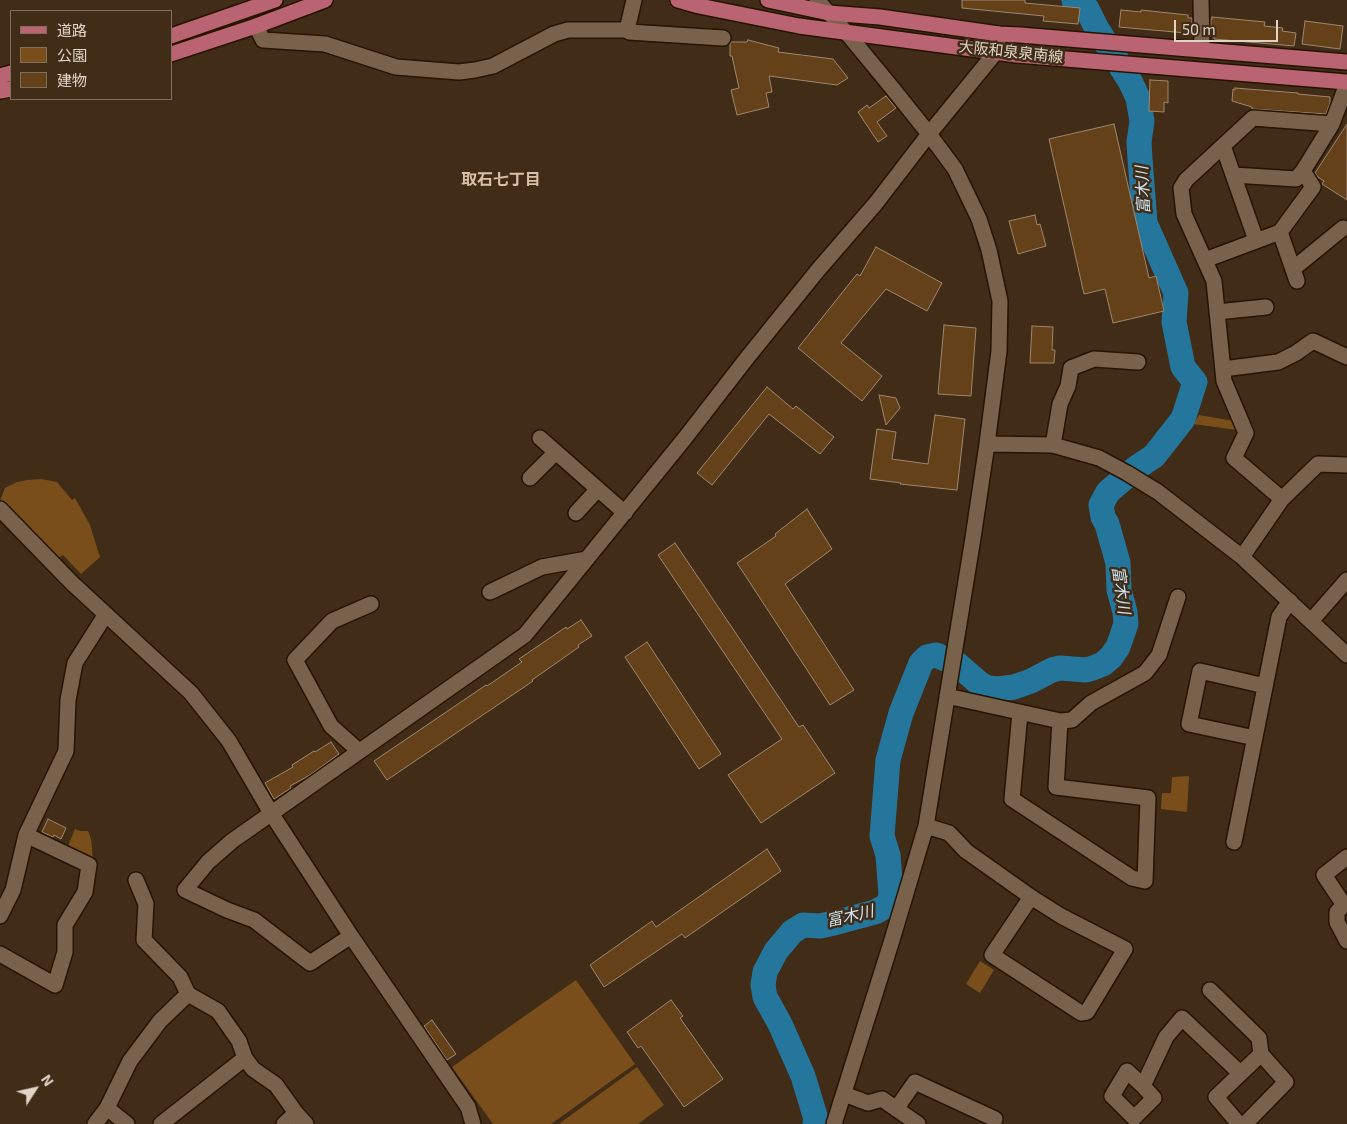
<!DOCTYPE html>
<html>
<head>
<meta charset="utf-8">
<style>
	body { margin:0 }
	#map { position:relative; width:1347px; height:1124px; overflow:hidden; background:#402c17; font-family:"Exo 2","Noto Sans JP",sans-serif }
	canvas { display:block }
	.legend { position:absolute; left:10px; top:10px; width:162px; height:90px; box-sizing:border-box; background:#402c17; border:1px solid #806f5d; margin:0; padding:6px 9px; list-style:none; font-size:15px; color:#e1d4c7 }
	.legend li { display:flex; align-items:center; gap:10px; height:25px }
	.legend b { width:25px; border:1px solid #806f5d }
	.north { position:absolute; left:10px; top:1064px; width:50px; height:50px; -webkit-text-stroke:4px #402c17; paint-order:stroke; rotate:55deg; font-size:14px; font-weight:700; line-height:20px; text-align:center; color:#e1d4c7 }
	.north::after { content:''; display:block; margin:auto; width:18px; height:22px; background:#e1d4c7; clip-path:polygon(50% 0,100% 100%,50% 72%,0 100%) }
	.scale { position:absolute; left:1174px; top:20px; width:104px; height:22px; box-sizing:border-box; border:2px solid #e1d4c7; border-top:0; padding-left:6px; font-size:15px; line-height:18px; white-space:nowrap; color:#e1d4c7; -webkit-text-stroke:4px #402c17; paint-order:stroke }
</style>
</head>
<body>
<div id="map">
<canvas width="1347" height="1124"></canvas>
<ul class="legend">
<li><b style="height:6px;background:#b96373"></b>道路</li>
<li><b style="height:14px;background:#794e1b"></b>公園</li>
<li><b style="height:14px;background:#644119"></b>建物</li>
</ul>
<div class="north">N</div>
<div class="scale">50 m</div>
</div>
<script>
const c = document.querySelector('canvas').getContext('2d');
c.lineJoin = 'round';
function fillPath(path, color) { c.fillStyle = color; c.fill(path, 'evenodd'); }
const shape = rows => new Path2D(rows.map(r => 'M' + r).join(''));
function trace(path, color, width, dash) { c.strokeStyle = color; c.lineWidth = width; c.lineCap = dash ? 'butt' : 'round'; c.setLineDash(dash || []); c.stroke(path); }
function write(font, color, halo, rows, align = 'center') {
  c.font = font + ' "Exo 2","Noto Sans JP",sans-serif'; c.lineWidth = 5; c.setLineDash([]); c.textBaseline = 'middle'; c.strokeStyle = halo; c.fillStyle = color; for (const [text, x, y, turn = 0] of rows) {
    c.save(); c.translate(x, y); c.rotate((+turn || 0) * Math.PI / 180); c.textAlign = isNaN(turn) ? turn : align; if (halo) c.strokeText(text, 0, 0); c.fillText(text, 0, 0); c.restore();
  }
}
const green = shape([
	[1199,415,1234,421,1237,430,1193,424],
	[41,479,57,482,72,500,75,498,90,525,100,557,81,574,63,555,57,559,0,501,5,488,17,482,28,480],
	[1189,776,1187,812,1161,809,1162,793,1171,793,1172,777],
	[75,829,80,831,88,831,91,839,93,859,68,846],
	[980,961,994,970,980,993,966,984],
	[576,980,635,1064,551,1124,493,1124,452,1067],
	[637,1067,664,1105,638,1124,561,1124,560,1123]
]);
const river = shape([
	[815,1124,816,1119,803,1076,780,1024,765,997,763,985,765,972,776,951,792,932,803,925,820,926,834,923,875,912,888,905,891,895,888,855,882,836,888,760,901,713,921,663,927,657,936,655,957,664,980,684,988,688,999,689,1014,687,1031,681,1052,670,1060,668,1086,670,1093,668,1103,664,1111,657,1118,647,1126,624,1125,612,1119,590,1118,563,1107,524,1103,517,1101,505,1108,492,1136,468,1154,456,1183,419,1195,382,1183,367,1174,322,1176,293,1145,223,1140,159,1139,142,1142,121,1138,98,1130,81,1097,29,1087,9,1074,0]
]);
const building = shape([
	[962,0,1025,0,1025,3,1080,8,1078,24,1043,21,1044,16,962,8,962,0],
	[1121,10,1141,12,1141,10,1188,15,1188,18,1192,18,1192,30,1186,30,1186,33,1119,27,1121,10],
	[1212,17,1265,22,1264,26,1283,28,1282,31,1296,33,1294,46,1214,39,1215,31,1211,31,1211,19,1212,19,1212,17],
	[1305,21,1343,26,1340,49,1302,44,1305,21],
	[748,40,779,48,778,52,833,59,848,78,837,85,769,76,772,92,766,93,769,107,737,115,731,90,739,88,732,56,730,56,730,44,731,42,747,42,748,40],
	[1150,80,1168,81,1168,103,1164,102,1164,112,1149,111,1150,80],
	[1235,88,1298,93,1298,94,1330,97,1330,103,1326,114,1252,109,1252,107,1232,101,1233,89,1235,90,1235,88],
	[886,96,896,108,877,122,887,136,878,142,858,112,867,105,869,108,886,96],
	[1114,124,1149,278,1156,276,1164,311,1113,323,1105,289,1084,294,1049,139,1114,124],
	[1347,124,1347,200,1322,184,1324,181,1318,177,1315,173,1347,124],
	[1035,215,1037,225,1040,224,1046,246,1018,254,1009,221,1035,215],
	[876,247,942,283,927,311,886,289,841,343,882,376,862,401,798,348,857,274,860,276,876,247],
	[944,325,976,328,971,396,938,394,944,325],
	[1032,326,1053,327,1052,350,1055,350,1054,363,1030,363,1032,326],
	[767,387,793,409,796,406,834,437,820,454,769,414,712,485,697,473,767,387],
	[879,395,896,398,900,408,886,425,879,395],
	[935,415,965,419,957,490,900,484,901,483,870,479,877,429,896,432,892,459,928,464,935,415],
	[807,509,832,549,785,584,854,690,830,705,737,563,776,536,775,534,807,509],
	[675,543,799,727,803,725,835,773,761,823,728,775,782,739,658,555,675,543],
	[581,620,592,636,578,645,579,647,532,680,533,681,387,780,374,761,486,685,487,686,522,662,519,659,566,627,567,629,581,620],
	[647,642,721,754,699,769,625,657,647,642],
	[331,742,339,754,310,775,290,786,291,788,274,799,265,783,293,767,292,765,314,751,315,752,331,742],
	[48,819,66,828,61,839,54,835,53,837,42,832,48,819],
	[767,849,781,871,685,938,682,934,604,987,590,965,652,921,656,927,767,849],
	[671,1000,683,1016,680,1018,723,1079,684,1107,641,1046,638,1048,627,1032,671,1000],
	[432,1020,456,1054,447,1060,424,1026,432,1020]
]);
const minor = shape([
	[817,0,846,32,893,89,929,134,955,169,979,219,989,250,1000,301,999,351,987,444,973,538,926,826,892,940,834,1124],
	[1201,0,1202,50],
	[256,26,263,40,325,44,396,67,459,72,475,70,493,66,554,34,568,30,627,30,629,32,723,38],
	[627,30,634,0],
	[1223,146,1256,240],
	[1234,175,1296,179,1303,171,1332,124,1347,84],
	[1280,232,1297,281],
	[1205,260,1280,232,1313,187,1303,171],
	[1293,269,1343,228],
	[1217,312,1266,307],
	[1223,369,1278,362,1296,353,1313,341,1347,357],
	[540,438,625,513],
	[987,444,1053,445,1099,458,1127,473,1158,492,1242,557,1347,655],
	[1053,445,1060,404,1068,386,1071,368,1094,359,1138,362],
	[530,478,556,452],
	[1282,499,1234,458,1246,433,1224,381,1214,281,1184,214,1181,188,1186,180,1253,118,1332,124],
	[0,509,72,583,191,693,229,741,271,813,351,936,468,1107,473,1124],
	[576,513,598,489],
	[1242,557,1282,499,1318,464,1347,465],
	[490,592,542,567,587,559],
	[1311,621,1347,580],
	[947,696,1060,721,1072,720,1091,703,1145,673,1159,655,1178,597],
	[1020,713,1012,799,1132,878,1145,881,1148,798,1056,787,1060,721],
	[1255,738,1189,724,1200,671,1265,686],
	[359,751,331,726,295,660,332,621,371,604],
	[926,826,949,833,966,851,1031,897,1061,916,1125,949,1087,1012,1081,1013,992,955,1031,897],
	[1234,842,1279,617,1290,601],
	[1347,857,1324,875,1344,905,1337,912,1337,922,1347,941],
	[136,880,146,904,144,940,180,977,188,994,218,1011,239,1041,245,1058,253,1069,276,1085,296,1113,306,1124],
	[0,916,13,890,26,835,66,751,68,700,75,663,106,614],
	[351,936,310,963,254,920,227,910,185,890,208,862,232,841,525,635,685,438,747,358,818,270,876,203,929,134,996,52,999,34],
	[0,954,55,985,65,952,65,925,85,892,89,865,26,835],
	[1210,990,1259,1038,1261,1054,1286,1082,1245,1124],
	[1143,1086,1127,1071,1112,1096,1134,1118,1154,1098,1143,1086,1166,1037,1182,1018,1240,1073],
	[844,1094,868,1103,882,1099,918,1124],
	[107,1108,127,1124],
	[896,1109,915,1082,995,1119],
	[95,1124,107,1108,130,1061,160,1021,188,994],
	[161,1124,245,1058],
	[284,1124,296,1113],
	[1239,1124,1216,1097,1261,1054]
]);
const major = shape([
	[678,0,699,6,799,26,1017,55,1347,82],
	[768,0,829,13,880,17,999,34,1020,35,1347,62],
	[171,36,275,0],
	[171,54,256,26,325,0],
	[0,76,11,73],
	[0,91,11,89]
]);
const streetNames = [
	["大阪和泉泉南線",1011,52,6]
];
const neighbourhoodNames = [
	["取石七丁目",501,180]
];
const waterNames = [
	["富木川",1143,190,-93],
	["富木川",1121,590,82],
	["富木川",850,916,-13]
];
fillPath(green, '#794e1b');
trace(river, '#25769d', 25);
fillPath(building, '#644119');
trace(building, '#9f8770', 1);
trace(minor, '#261401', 18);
trace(major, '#261401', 18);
trace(minor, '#79624c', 15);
trace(major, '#b96373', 15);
write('15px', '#e1d4c7', '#402c17', streetNames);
write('bold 16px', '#d8bfa6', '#402c17', neighbourhoodNames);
write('italic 16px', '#cfe5f3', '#402c17', waterNames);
</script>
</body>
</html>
